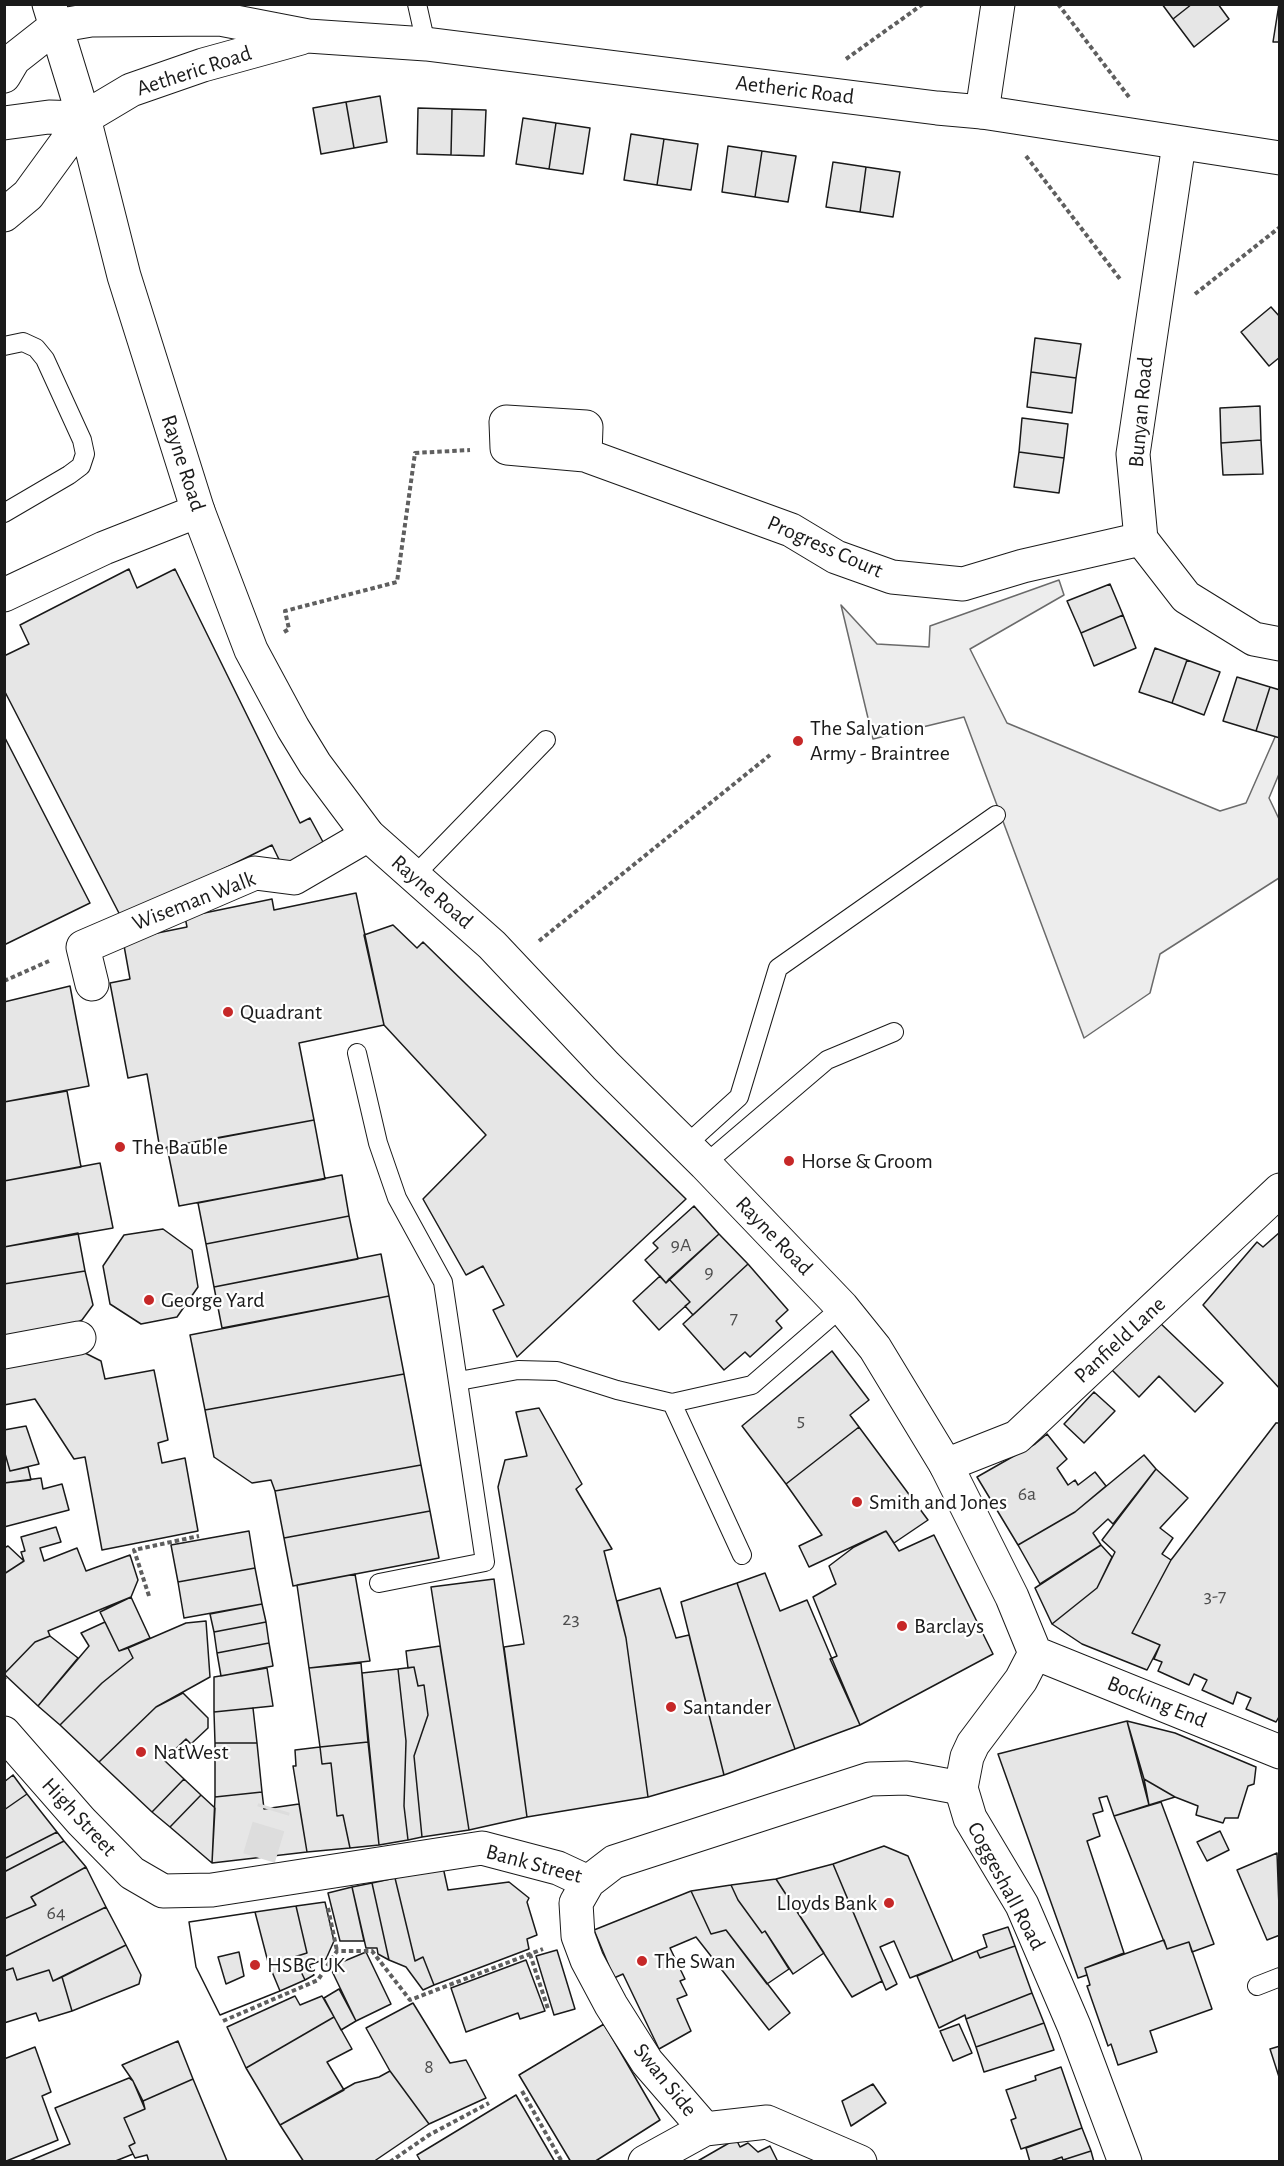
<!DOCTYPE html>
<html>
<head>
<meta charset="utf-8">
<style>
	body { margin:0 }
	#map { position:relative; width:1284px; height:2166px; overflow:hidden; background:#fff; font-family:"Alegreya Sans",sans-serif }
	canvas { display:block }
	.frame { position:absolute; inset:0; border:6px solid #1a1a1a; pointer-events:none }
</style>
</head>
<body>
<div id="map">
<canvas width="1284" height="2166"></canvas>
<div class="frame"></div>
</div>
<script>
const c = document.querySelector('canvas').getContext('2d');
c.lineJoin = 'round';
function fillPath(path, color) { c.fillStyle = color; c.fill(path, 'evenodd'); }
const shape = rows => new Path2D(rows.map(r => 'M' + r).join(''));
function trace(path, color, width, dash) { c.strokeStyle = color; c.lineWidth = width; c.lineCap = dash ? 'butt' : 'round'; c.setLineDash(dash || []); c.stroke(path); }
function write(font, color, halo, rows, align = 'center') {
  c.font = font + ' "Alegreya Sans",sans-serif'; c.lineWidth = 4.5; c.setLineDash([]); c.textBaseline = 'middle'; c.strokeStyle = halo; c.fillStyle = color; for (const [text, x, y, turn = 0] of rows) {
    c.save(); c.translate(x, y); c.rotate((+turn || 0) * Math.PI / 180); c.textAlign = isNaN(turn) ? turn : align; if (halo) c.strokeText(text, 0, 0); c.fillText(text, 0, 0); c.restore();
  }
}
const green = shape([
	[1059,580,1064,595,970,649,1007,723,1220,811,1246,803,1279,728,1279,774,1269,798,1279,819,1279,878,1160,954,1150,993,1084,1038,964,717,873,739,841,605,877,644,929,647,930,626,1059,580]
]);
const building = shape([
	[1162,4,1192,4,1173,19,1162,4],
	[1192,4,1218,4,1229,19,1194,47,1173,19,1192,4],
	[1279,4,1280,4,1280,42,1273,42,1279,4],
	[380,96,387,142,354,148,346,102,380,96],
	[346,102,354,148,321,154,313,108,346,102],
	[418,108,452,109,451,155,417,154,418,108],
	[452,109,486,110,484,156,451,155,452,109],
	[523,118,556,123,549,169,516,164,523,118],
	[556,123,590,128,583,174,549,169,556,123],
	[631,134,664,139,657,185,624,180,631,134],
	[664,139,698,144,691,190,657,185,664,139],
	[728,146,762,151,755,197,722,192,728,146],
	[762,151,796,156,788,202,755,197,762,151],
	[833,162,866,167,860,212,826,207,833,162],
	[866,167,900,172,893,217,860,212,866,167],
	[1271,307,1280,317,1280,357,1269,366,1241,332,1271,307],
	[1035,338,1081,344,1076,378,1031,372,1035,338],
	[1031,372,1076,378,1072,413,1027,407,1031,372],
	[1260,406,1261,440,1221,443,1220,408,1260,406],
	[1022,418,1068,424,1064,458,1019,452,1022,418],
	[1261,440,1263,474,1223,475,1221,443,1261,440],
	[1019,452,1064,458,1059,493,1014,487,1019,452],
	[129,569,137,588,175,569,300,823,310,818,329,853,286,874,272,845,122,919,4,690,4,656,29,644,20,625,129,569],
	[1110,584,1123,615,1081,633,1067,601,1110,584],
	[1123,615,1136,648,1094,666,1081,633,1123,615],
	[1155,648,1187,660,1172,703,1139,692,1155,648],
	[1187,660,1220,672,1204,715,1172,703,1187,660],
	[1237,677,1270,687,1256,731,1223,721,1237,677],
	[1270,687,1280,690,1280,738,1256,731,1270,687],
	[4,736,90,903,4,945,4,736],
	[356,893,384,1025,299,1043,314,1120,160,1149,147,1074,128,1078,110,983,130,979,123,940,187,927,185,917,272,899,274,910,356,893],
	[393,925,417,948,423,942,686,1199,517,1357,493,1310,504,1305,483,1266,466,1275,423,1199,486,1135,384,1025,364,935,393,925],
	[70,986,89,1086,4,1102,4,1002,70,986],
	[67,1091,81,1167,4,1181,4,1102,67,1091],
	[314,1120,325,1179,179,1206,167,1147,314,1120],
	[100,1163,113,1228,4,1247,4,1181,100,1163],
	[342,1175,349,1216,206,1244,198,1203,342,1175],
	[694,1206,719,1234,666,1283,645,1260,658,1248,653,1243,694,1206],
	[349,1216,358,1259,214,1287,206,1244,349,1216],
	[163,1229,192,1250,198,1287,177,1317,141,1324,110,1304,103,1266,124,1235,163,1229],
	[1280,1232,1280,1389,1203,1305,1257,1242,1263,1247,1280,1232],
	[78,1233,85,1271,4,1284,4,1247,78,1233],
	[719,1234,748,1264,693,1315,685,1306,690,1302,669,1279,719,1234],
	[381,1254,389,1296,222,1328,214,1287,381,1254],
	[748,1264,788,1310,776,1321,782,1328,750,1357,745,1352,724,1370,683,1324,748,1264],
	[85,1271,93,1305,82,1320,76,1323,4,1337,4,1284,85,1271],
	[660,1276,666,1283,669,1279,690,1302,659,1330,633,1301,660,1276],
	[389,1296,404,1374,205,1410,190,1335,389,1296],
	[1159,1322,1223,1383,1195,1412,1159,1376,1139,1397,1112,1370,1159,1322],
	[832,1351,869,1400,850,1415,859,1427,786,1484,742,1426,832,1351],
	[83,1352,101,1361,105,1379,154,1370,168,1440,158,1443,162,1463,185,1458,198,1531,102,1550,85,1457,74,1459,35,1399,4,1405,4,1367,83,1352],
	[404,1374,421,1465,275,1491,271,1480,252,1483,214,1457,205,1410,404,1374],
	[1094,1392,1115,1411,1084,1443,1064,1424,1094,1392],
	[539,1408,582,1484,576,1489,612,1549,604,1551,626,1638,648,1797,527,1817,504,1647,524,1644,498,1487,505,1460,527,1456,516,1412,539,1408],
	[1276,1423,1280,1423,1280,1715,1276,1722,1246,1709,1251,1698,1237,1692,1233,1704,1202,1690,1207,1680,1194,1674,1189,1685,1158,1671,1162,1662,1154,1659,1160,1645,1132,1633,1171,1560,1276,1423],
	[26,1426,39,1464,10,1471,4,1450,4,1430,26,1426],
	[859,1427,928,1520,894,1543,886,1531,809,1567,799,1546,822,1535,786,1484,859,1427],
	[1047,1434,1067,1459,1057,1468,1068,1485,1075,1480,1078,1485,1095,1472,1106,1486,1075,1512,1018,1545,977,1477,1035,1444,1047,1434],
	[4,1450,10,1471,28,1467,31,1480,4,1483,4,1450],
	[1144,1455,1156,1469,1113,1524,1108,1519,1093,1533,1101,1545,1040,1584,1018,1545,1075,1512,1144,1455],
	[421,1465,430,1511,284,1538,275,1491,421,1465],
	[1156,1469,1188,1498,1160,1528,1173,1538,1162,1554,1171,1560,1132,1633,1160,1645,1147,1670,1082,1644,1052,1624,1097,1588,1115,1552,1102,1540,1156,1469],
	[41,1478,43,1489,62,1484,69,1510,4,1527,4,1483,41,1478],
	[430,1511,439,1558,293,1586,284,1538,430,1511],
	[56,1527,61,1542,40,1548,44,1561,77,1548,86,1571,130,1555,138,1580,131,1597,48,1631,50,1636,35,1642,4,1674,4,1574,24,1561,21,1552,25,1551,21,1537,56,1527],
	[249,1531,255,1568,178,1582,171,1545,249,1531],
	[886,1531,899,1551,934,1535,993,1654,860,1725,830,1659,837,1656,813,1597,836,1584,829,1566,854,1547,886,1531],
	[1101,1545,1112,1557,1097,1588,1052,1624,1035,1588,1101,1545],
	[8,1546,24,1561,4,1574,4,1548,8,1546],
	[255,1568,262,1604,184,1618,178,1582,255,1568],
	[765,1573,780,1611,807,1600,860,1725,795,1749,737,1583,765,1573],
	[355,1574,370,1661,309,1668,297,1585,355,1574],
	[494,1579,527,1817,469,1830,431,1587,494,1579],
	[737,1583,795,1749,724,1775,681,1602,737,1583],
	[660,1588,676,1638,689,1635,724,1775,648,1797,626,1638,617,1601,660,1588],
	[131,1597,150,1638,119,1651,100,1612,131,1597],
	[262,1604,266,1622,214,1632,210,1614,262,1604],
	[206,1621,210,1677,156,1707,99,1762,60,1725,102,1683,133,1658,128,1648,186,1623,206,1621],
	[105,1622,119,1651,128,1648,133,1658,102,1683,60,1725,38,1706,89,1646,81,1633,105,1622],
	[266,1622,269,1643,217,1653,214,1632,266,1622],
	[50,1636,78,1658,38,1706,4,1674,35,1642,50,1636],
	[269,1643,273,1666,221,1676,217,1653,269,1643],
	[440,1646,469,1830,422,1837,414,1756,428,1715,424,1685,418,1686,414,1667,408,1668,406,1651,440,1646],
	[361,1663,368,1742,320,1747,309,1668,361,1663],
	[414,1667,418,1686,424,1685,428,1715,414,1756,422,1837,408,1840,404,1806,406,1741,398,1669,414,1667],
	[267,1668,273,1706,214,1712,214,1677,267,1668],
	[398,1669,406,1741,404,1806,408,1840,379,1845,362,1673,398,1669],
	[183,1693,208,1718,208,1728,191,1744,186,1739,164,1760,184,1779,152,1812,99,1762,156,1707,183,1693],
	[253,1708,257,1743,215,1743,214,1712,253,1708],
	[1127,1721,1175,1733,1256,1767,1254,1784,1248,1786,1238,1818,1225,1818,1223,1823,1196,1815,1198,1806,1175,1797,1144,1779,1127,1721],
	[1127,1721,1149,1805,1114,1816,1107,1796,1099,1798,1103,1811,1093,1814,1100,1836,1087,1841,1124,1953,1085,1968,1087,1975,1078,1978,998,1754,1127,1721],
	[368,1742,379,1845,350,1848,343,1815,337,1816,331,1763,322,1764,320,1747,368,1742],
	[215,1743,257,1743,262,1792,215,1797,215,1743],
	[320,1747,322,1764,331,1763,337,1816,343,1815,350,1848,307,1852,293,1766,296,1766,295,1750,320,1747],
	[13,1775,27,1794,4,1810,4,1782,13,1775],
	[184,1779,201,1795,170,1827,152,1812,184,1779],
	[1144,1779,1175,1797,1149,1805,1144,1779],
	[262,1792,264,1809,299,1804,307,1852,212,1863,215,1797,262,1792],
	[27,1794,57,1832,4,1859,4,1810,27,1794],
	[201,1795,215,1808,212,1863,170,1827,201,1795],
	[1161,1802,1214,1944,1192,1952,1189,1942,1167,1949,1114,1816,1161,1802],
	[1220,1831,1229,1850,1207,1861,1197,1842,1220,1831],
	[57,1832,64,1841,4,1872,4,1859,57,1832],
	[64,1841,86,1867,31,1897,36,1905,4,1919,4,1872,64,1841],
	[884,1846,908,1856,953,1961,910,1978,894,1941,880,1947,897,1984,886,1990,833,1864,884,1846],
	[1277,1853,1280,1935,1267,1940,1237,1870,1277,1853],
	[833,1864,882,1981,852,1997,776,1879,833,1864],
	[86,1867,106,1907,4,1957,4,1919,36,1905,31,1897,86,1867],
	[443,1867,448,1890,509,1882,529,1898,527,1902,537,1935,527,1939,529,1949,434,1985,423,1957,415,1961,395,1878,443,1867],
	[395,1878,415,1961,423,1957,434,1985,423,1990,406,1967,389,1960,372,1883,395,1878],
	[776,1879,824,1953,793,1974,765,1931,762,1933,738,1900,731,1885,776,1879],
	[372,1883,389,1960,378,1954,377,1948,366,1948,352,1887,372,1883],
	[731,1885,738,1900,762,1933,765,1931,789,1969,767,1984,726,1930,711,1934,691,1891,731,1885],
	[352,1887,364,1941,340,1941,328,1893,352,1887],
	[691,1891,711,1934,726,1930,790,2013,769,2030,696,1937,670,1948,685,1979,680,1981,687,1995,677,1999,691,2031,659,2049,623,1974,614,1978,594,1930,691,1891],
	[325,1902,334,1941,326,1959,309,1965,314,1975,305,1980,294,1957,307,1953,296,1906,325,1902],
	[296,1906,307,1953,294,1957,305,1980,280,1991,268,1962,255,1912,296,1906],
	[106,1907,126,1945,53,1981,49,1970,17,1980,13,1968,4,1971,4,1957,106,1907],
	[255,1912,268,1962,280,1991,220,2015,196,1967,189,1922,255,1912],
	[239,1952,244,1976,226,1984,218,1957,239,1952],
	[255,1912,268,1962,280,1991,220,2015,196,1967,189,1922,255,1912],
	[1008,1927,1015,1946,980,1958,977,1951,987,1947,983,1935,1008,1927],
	[1164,1940,1167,1949,1189,1942,1212,2009,1150,2031,1157,2052,1118,2065,1111,2044,1108,2046,1087,1986,1090,1985,1085,1968,1164,1940],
	[126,1945,141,1975,139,1984,72,2011,62,1977,126,1945],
	[1015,1946,1032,1993,966,2019,965,2015,939,2028,917,1976,977,1951,980,1958,1015,1946],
	[557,1950,575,2009,554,2015,536,1956,557,1950],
	[366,1952,391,2004,356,2021,330,1967,366,1952],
	[526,1960,545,2011,520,2019,518,2013,466,2032,451,1988,526,1960],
	[13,1968,17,1980,49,1970,53,1981,62,1977,72,2011,39,2021,36,2013,4,2023,4,1971,13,1968],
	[339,1989,356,2021,341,2030,324,1998,339,1989],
	[1032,1993,1044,2023,976,2047,966,2019,1032,1993],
	[295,1996,300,2005,322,1996,334,2017,246,2068,227,2027,295,1996],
	[413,2003,450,2063,466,2060,486,2098,429,2124,390,2071,366,2028,413,2003],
	[334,2017,352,2049,327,2062,344,2090,280,2125,246,2068,334,2017],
	[1044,2023,1054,2050,984,2072,976,2047,1044,2023],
	[604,2024,660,2120,594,2162,571,2162,519,2075,604,2024],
	[959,2024,972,2053,953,2061,940,2031,959,2024],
	[178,2041,193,2079,143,2101,133,2081,122,2065,178,2041],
	[1280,2046,1280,2080,1270,2049,1280,2046],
	[35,2047,51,2092,42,2096,58,2140,4,2162,4,2059,35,2047],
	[1061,2067,1082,2128,1021,2149,1011,2120,1016,2118,1006,2090,1036,2080,1035,2076,1061,2067],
	[390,2071,429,2124,373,2162,304,2162,280,2125,355,2083,379,2077,390,2071],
	[129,2078,133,2081,145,2109,124,2118,135,2143,129,2146,133,2154,113,2162,27,2162,70,2144,55,2108,129,2078],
	[193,2079,227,2161,149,2162,147,2155,135,2158,129,2146,135,2143,124,2118,145,2109,143,2101,193,2079],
	[873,2084,886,2103,851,2126,842,2101,873,2084],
	[516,2095,555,2162,421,2162,417,2155,516,2095],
	[1082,2128,1091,2151,1063,2160,1062,2157,1048,2162,1030,2162,1026,2148,1082,2128],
	[736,2139,740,2147,748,2143,758,2152,770,2146,778,2162,696,2162,736,2139],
	[1091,2151,1094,2162,1048,2162,1062,2157,1063,2160,1091,2151]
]);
const streetTunnel = shape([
	[259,1858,274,1808]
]);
const path = shape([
	[1058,4,1129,97],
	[846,59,923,4],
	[1026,156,1120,279],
	[1195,294,1280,227],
	[284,632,289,629,285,611,397,582,415,453,470,450],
	[539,941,770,755],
	[4,981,49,961],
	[149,1596,134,1550,199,1536],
	[4,1678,6,1677],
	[328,1908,337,1951],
	[530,1954,548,2009],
	[223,2021,318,1980,337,1951,372,1951,410,2000,543,1949],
	[522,2091,562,2162],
	[390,2162,429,2135,489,2103]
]);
const lane = shape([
	[417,4,426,44],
	[4,346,23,342,36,348,45,359,82,440,85,454,81,466,69,475,4,513],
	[414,876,546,740],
	[357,1053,378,1143,397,1198,443,1282,485,1562,379,1583],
	[686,1145,739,1097,778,968,996,815],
	[705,1164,827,1060,894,1032],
	[459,1381,518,1370,557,1371,617,1390,672,1403,752,1385,842,1307],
	[672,1403,742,1555],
	[1257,1986,1280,1977]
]);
const street = shape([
	[982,112,998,4],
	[1179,144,1133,454,1141,539,1186,597,1254,639,1280,644],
	[585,455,586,427,506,422,507,448,585,455,791,530,836,557,892,577,963,584,1023,566,1141,539],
	[4,595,104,548,198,511],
	[92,984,83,947,255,873,294,878,368,835],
	[4,1352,79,1338],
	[946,1465,1017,1437,1280,1190],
	[4,1733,81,1821,132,1873,163,1891,212,1890,482,1848,558,1868,588,1882],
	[705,2129,647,2062,611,2005,587,1960,578,1936,576,1903,588,1882,614,1862,870,1779,907,1778,961,1788],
	[645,2162,705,2129,767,2122,860,2162]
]);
const secondary = shape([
	[49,4,84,118,124,276,198,511,251,650,293,728,315,764,368,835,492,945,606,1066,705,1164,842,1307,875,1348,946,1465,1012,1597,1035,1653],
	[4,76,14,59,56,26,91,20,220,19,308,36,426,44,937,108,982,112,1280,158],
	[4,123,49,117,84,118],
	[4,215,28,195,84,118,131,90,203,65,301,38],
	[1035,1653,1021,1680,973,1744,967,1757,961,1788,970,1818,1022,1905,1074,2026,1125,2162],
	[1035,1653,1280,1752]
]);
const markers = [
	[798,741,6,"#c62828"],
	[228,1012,6,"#c62828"],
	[120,1147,6,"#c62828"],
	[789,1161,6,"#c62828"],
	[149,1300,6,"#c62828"],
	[857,1502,6,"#c62828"],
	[902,1626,6,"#c62828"],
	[671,1707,6,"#c62828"],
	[141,1752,6,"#c62828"],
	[889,1903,6,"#c62828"],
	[642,1961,6,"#c62828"],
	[255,1965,6,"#c62828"]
];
const numberNames = [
	["9A",681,1245],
	["9",709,1272],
	["7",734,1318],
	["5",801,1420],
	["6a",1027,1494],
	["3-7",1215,1596],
	["23",571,1619],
	["64",56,1913],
	["8",429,2067]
];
const streetNames = [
	["Aetheric Road",194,71,-18],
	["Aetheric Road",795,90,7],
	["Bunyan Road",1141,412,-85],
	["Rayne Road",183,463,72],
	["Progress Court",825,547,24],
	["Rayne Road",432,892,41],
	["Wiseman Walk",194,901,-21],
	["Rayne Road",774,1236,46],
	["Panfield Lane",1120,1340,-43],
	["Bocking End",1157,1702,22],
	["High Street",79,1817,47],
	["Bank Street",534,1864,15],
	["Coggeshall Road",1006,1886,62],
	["Swan Side",665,2080,51]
];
const poiNames = [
	["The Salvation",810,728],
	["Army - Braintree",810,753],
	["Quadrant",240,1012],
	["The Bauble",132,1147],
	["Horse & Groom",801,1161],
	["George Yard",161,1300],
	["Smith and Jones",869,1502],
	["Barclays",914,1626],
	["Santander",683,1707],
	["NatWest",153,1752],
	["Lloyds Bank",877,1903,"right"],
	["The Swan",654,1961],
	["HSBC UK",267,1965]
];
fillPath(green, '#ededed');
trace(green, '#6a6a6a', 1.5);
fillPath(building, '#e6e6e6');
trace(building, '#1a1a1a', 1.5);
trace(streetTunnel, '#ddd', 33, [33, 16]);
trace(lane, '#1a1a1a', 20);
trace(street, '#1a1a1a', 35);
trace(secondary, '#1a1a1a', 35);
trace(path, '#5f5f5f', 4, [4.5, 3]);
trace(lane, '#fff', 18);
trace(street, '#fff', 33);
trace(secondary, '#fff', 33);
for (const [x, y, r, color] of markers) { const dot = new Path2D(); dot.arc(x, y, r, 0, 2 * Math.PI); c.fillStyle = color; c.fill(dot); trace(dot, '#fff', 2); }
write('20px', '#4d4d4d', null, numberNames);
write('22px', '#1a1a1a', '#fff', streetNames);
write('22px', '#1a1a1a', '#fff', poiNames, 'left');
</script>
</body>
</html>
